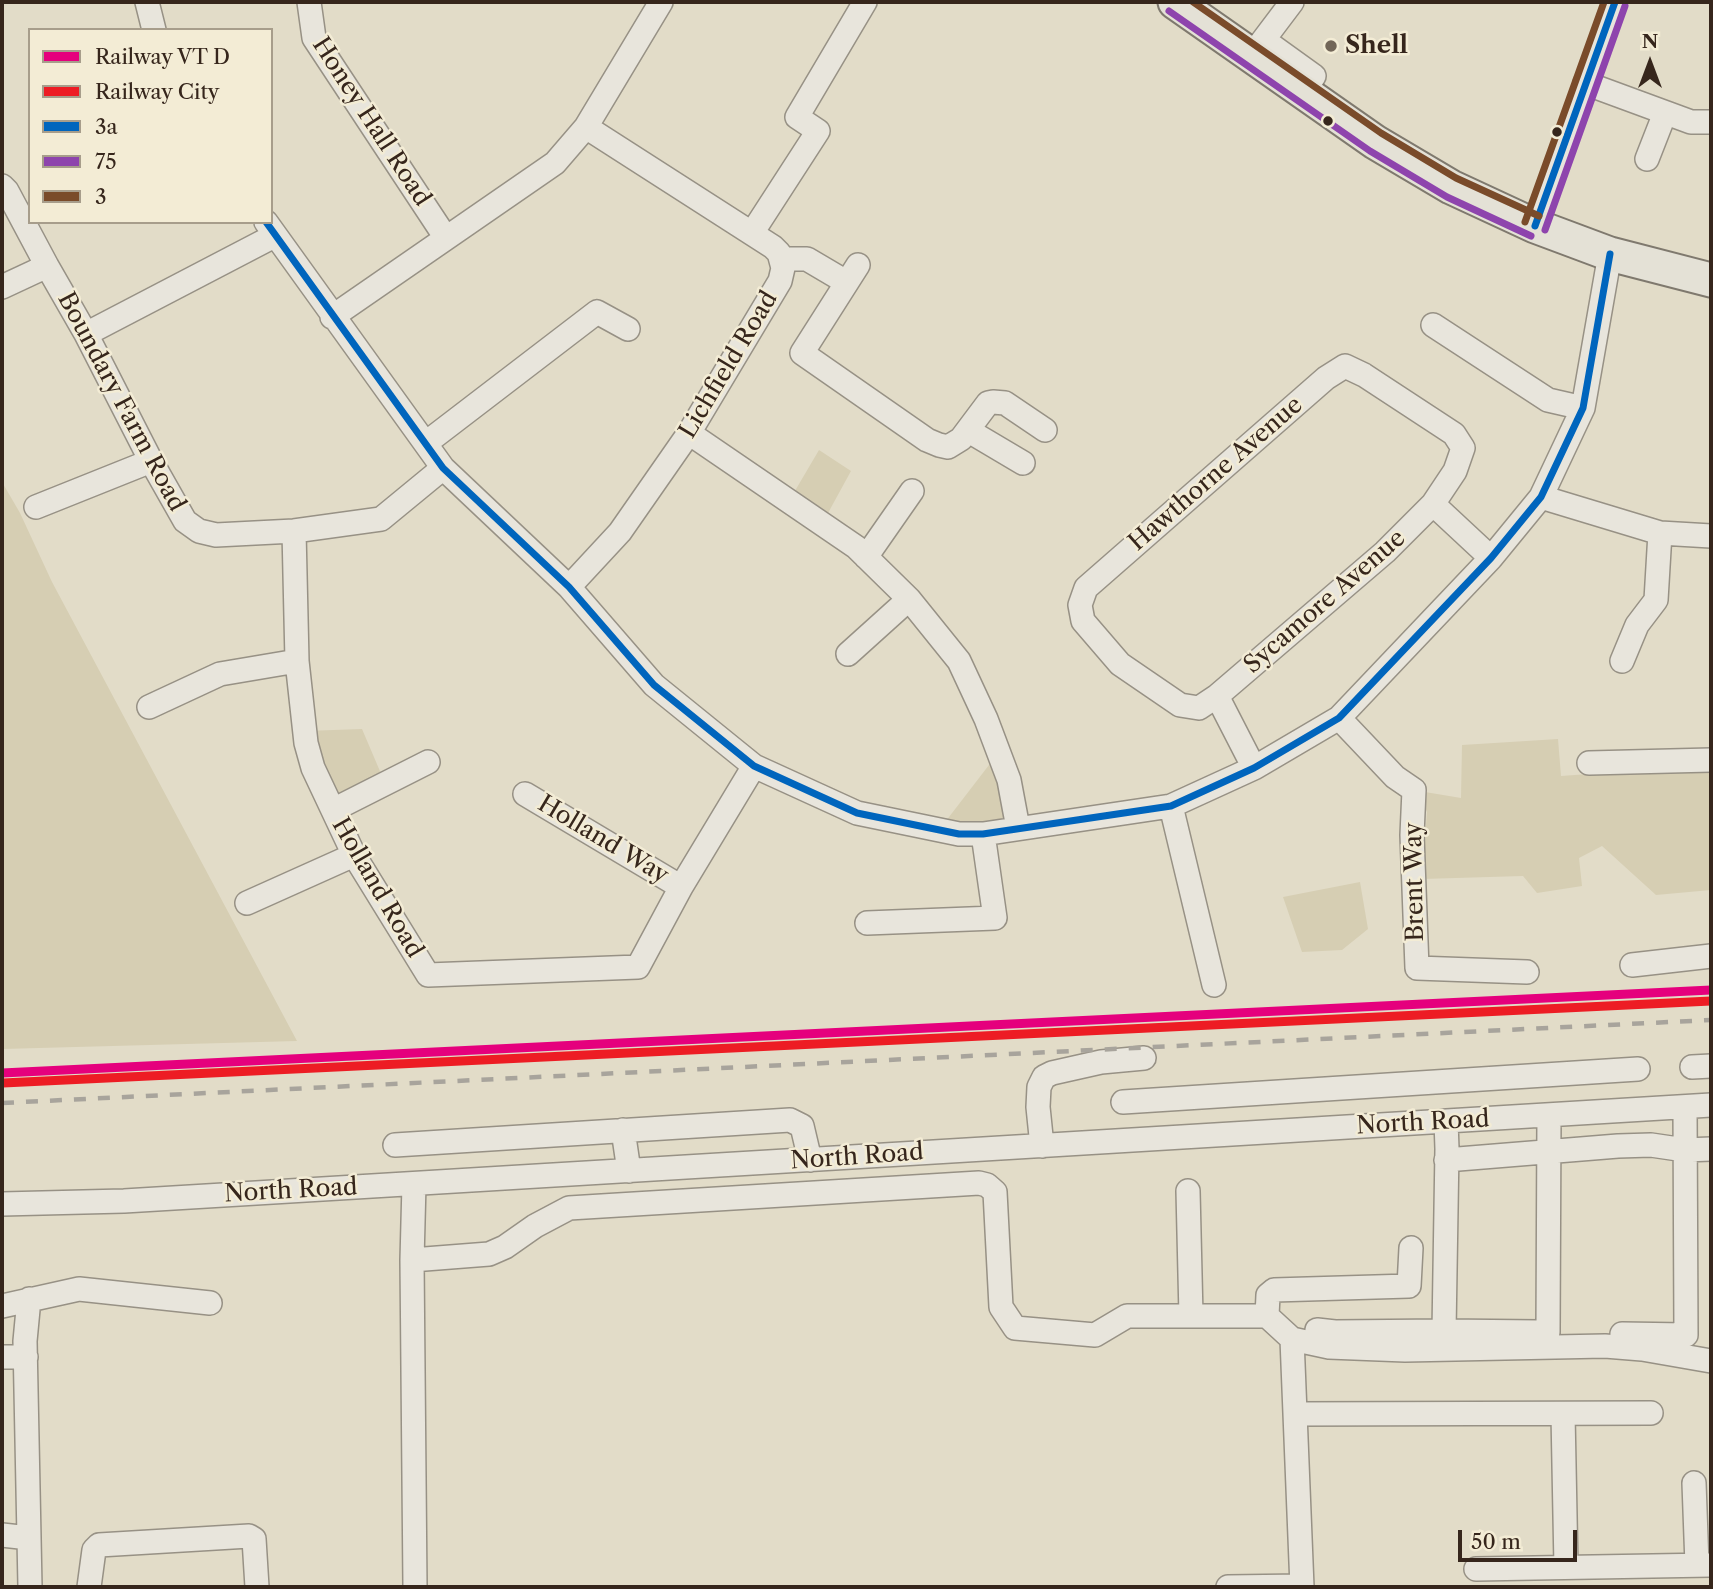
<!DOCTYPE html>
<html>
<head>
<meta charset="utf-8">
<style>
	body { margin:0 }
	#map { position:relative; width:1713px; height:1589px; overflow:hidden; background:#e2dcc8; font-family:"Libre Caslon Text",serif }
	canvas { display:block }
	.frame { position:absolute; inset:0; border:4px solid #36261c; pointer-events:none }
	.legend { position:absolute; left:28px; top:28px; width:245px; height:196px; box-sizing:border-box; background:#f3ecd5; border:2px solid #a79d8b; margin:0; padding:9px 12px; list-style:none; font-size:21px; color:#36261c }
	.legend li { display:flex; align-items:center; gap:14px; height:35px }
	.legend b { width:35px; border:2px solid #a79d8b }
	.north { position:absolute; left:1615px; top:28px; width:70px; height:70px; -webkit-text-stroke:5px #f3ecd5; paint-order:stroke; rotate:0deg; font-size:19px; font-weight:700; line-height:28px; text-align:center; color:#36261c }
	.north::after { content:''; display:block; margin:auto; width:24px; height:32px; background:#36261c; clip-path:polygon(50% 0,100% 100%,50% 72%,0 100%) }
	.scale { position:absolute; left:1458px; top:1530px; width:119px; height:32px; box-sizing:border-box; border:4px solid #36261c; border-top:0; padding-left:9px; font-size:21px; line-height:24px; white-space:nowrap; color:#36261c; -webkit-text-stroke:5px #f3ecd5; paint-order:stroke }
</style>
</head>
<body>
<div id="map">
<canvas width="1713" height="1589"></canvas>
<div class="frame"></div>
<ul class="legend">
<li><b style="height:9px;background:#e5007d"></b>Railway VT D</li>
<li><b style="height:9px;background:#ed1c24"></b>Railway City</li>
<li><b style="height:9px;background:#0065bd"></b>3a</li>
<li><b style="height:9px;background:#8e44ad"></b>75</li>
<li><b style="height:9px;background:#7a4b2a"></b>3</li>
</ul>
<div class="north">N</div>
<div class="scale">50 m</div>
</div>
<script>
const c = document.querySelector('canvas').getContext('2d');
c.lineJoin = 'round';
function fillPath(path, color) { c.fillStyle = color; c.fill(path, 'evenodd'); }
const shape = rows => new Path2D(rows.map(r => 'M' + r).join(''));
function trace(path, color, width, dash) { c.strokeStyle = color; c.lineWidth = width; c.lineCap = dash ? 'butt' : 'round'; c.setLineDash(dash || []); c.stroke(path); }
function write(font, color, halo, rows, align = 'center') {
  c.font = font + ' "Libre Caslon Text",serif'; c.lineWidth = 5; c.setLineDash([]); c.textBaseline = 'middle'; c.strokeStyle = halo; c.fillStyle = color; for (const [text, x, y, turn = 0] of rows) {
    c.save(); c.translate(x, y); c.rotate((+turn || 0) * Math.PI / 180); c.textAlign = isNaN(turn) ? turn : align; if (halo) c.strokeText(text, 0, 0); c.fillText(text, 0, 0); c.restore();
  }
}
const green = shape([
	[819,450,851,471,822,524,789,501],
	[2,482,20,513,52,582,297,1041,2,1049],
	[362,729,385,783,333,810,305,731],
	[1558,739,1561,776,1711,765,1711,890,1656,895,1602,846,1579,858,1582,886,1537,893,1523,876,1422,879,1427,812,1419,791,1461,798,1462,745],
	[999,752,1016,816,939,830],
	[1360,882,1368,929,1342,950,1302,952,1283,897]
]);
const minor = shape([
	[147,2,154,30],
	[309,2,314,38,446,238],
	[1264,40,1314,76,1304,92],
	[1255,51,1292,2],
	[1585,83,1691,122,1711,122],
	[1647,159,1665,113],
	[2,186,7,191,47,266,86,334,151,461,185,521,199,531,216,535,294,531,381,519,443,468],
	[266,222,443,468,569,587,654,685,754,766,857,813,959,834,983,834,1171,806,1254,768,1339,718,1491,558,1541,497,1583,408,1610,254],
	[1535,226,1615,2],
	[752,233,818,131,797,117,865,2],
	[782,259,807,259,846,282],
	[858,265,802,353,927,440,939,445,948,447,961,439,988,403,993,402,1005,403,1045,430],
	[2,287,47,266],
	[332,317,555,163,586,127,661,2],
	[1433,325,1548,400,1583,408],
	[86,334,274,236],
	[969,431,1023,463],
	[689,433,856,547,909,599,959,661,986,719,1009,780,1018,828],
	[426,443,597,312,628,329],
	[1541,497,1660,533,1711,536],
	[36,507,151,461],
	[294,531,297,661,306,743,313,768,354,855,428,975,638,967,681,887,754,766],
	[866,557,912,491],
	[569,587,620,532,689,433,780,281,783,268,779,253,773,247,586,127],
	[848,654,909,599],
	[1622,661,1637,625,1656,600,1660,533],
	[1217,696,1199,708,1180,705,1120,664,1083,621,1080,605,1086,588,1326,378,1345,366,1364,375,1454,434,1463,448,1455,471,1433,504],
	[149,707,220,674,297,661],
	[1339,718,1395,777,1414,790,1412,835,1417,968,1527,972],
	[1589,763,1711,760],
	[1254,768,1217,696,1385,552,1433,504,1491,558],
	[525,794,681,887],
	[1171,806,1214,985],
	[333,810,428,762],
	[247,903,354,855],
	[867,923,995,918,983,834],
	[1632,965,1711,956],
	[1692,1067,1711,1066],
	[1123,1102,1638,1069],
	[1446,1121,1447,1149,1444,1331,1539,1332],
	[623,1130,629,1171],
	[395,1145,790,1120,802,1126,810,1160],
	[1042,1146,1038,1107,1039,1087,1044,1077,1052,1073,1101,1062,1144,1058],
	[1446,1160,1618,1146,1651,1145,1685,1150,1711,1149],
	[414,1184,412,1260,415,1587],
	[1188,1191,1191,1316],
	[2,1204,124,1201,1711,1105],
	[412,1260,489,1254,505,1247,535,1226,569,1208,979,1183,987,1185,995,1192,1001,1307,1015,1328,1095,1335,1127,1316,1267,1316,1292,1339,1329,1347,1405,1350,1605,1346,1642,1349,1711,1361],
	[29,1299,25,1341,30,1587],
	[2,1306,79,1289,210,1303],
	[1267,1316,1268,1295,1274,1290,1409,1286,1411,1248],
	[1317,1330,1335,1332,1444,1331],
	[1548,1332,1549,1115],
	[1622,1334,1686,1335,1685,1107],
	[1292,1339,1302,1587],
	[2,1357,26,1357],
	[1295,1414,1651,1413],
	[1563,1414,1566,1567],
	[1694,1483,1697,1565],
	[2,1535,29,1538],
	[1476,1569,1711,1565],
	[89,1587,94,1550,99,1545,249,1536,254,1539,257,1587],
	[1228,1587,1302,1586]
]);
const highway = shape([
	[1175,2,1375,142,1451,187,1535,226,1610,254,1711,280]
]);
const rail = shape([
	[2,1103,1711,1020]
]);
const bus1 = shape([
	[266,222,443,468,569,587,654,685,754,766,857,813,959,834,983,834,1171,806,1254,768,1339,718,1491,558,1541,497,1583,408,1610,254],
	[1535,226,1615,2]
]);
const bus2 = shape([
	[1169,11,1370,151,1447,197,1531,236],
	[1545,230,1625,6]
]);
const bus3 = shape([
	[1193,2,1381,133,1456,178,1539,216],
	[1525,222,1604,2]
]);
const rail1 = shape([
	[2,1073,1711,990]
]);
const rail2 = shape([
	[3,1083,1711,1001]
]);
const markers = [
	[1331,46,7,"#726658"],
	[1328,121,6,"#36261c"],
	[1557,132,6,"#36261c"]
];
const poiNames = [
	["Shell",1345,46]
];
const streetNames = [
	["Honey Hall Road",371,122,57],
	["Lichfield Road",729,365,-59],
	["Boundary Farm Road",121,402,62],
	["Hawthorne Avenue",1216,474,-41],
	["Sycamore Avenue",1325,602,-41],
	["Holland Way",603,840,31],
	["Brent Way",1415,882,-91],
	["Holland Road",377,888,60],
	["North Road",1423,1123,-3],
	["North Road",857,1157,-4],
	["North Road",291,1191,-3]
];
fillPath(green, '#d6ceb3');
trace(minor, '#979185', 26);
trace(highway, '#7f796e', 37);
trace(minor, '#e8e5dc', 23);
trace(highway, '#e4e1d6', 33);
trace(rail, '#a8a49c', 4.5, [12, 12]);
trace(bus1, '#0065bd', 7);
trace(bus2, '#8e44ad', 7);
trace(bus3, '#7a4b2a', 7);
trace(rail1, '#e5007d', 9);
trace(rail2, '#ed1c24', 9);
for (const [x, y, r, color] of markers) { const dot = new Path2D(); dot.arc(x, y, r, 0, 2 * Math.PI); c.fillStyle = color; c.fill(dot); trace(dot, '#f3ecd5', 2.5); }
write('bold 24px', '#36261c', '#f3ecd5', poiNames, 'left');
write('24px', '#36261c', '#f3ecd5', streetNames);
</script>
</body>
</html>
